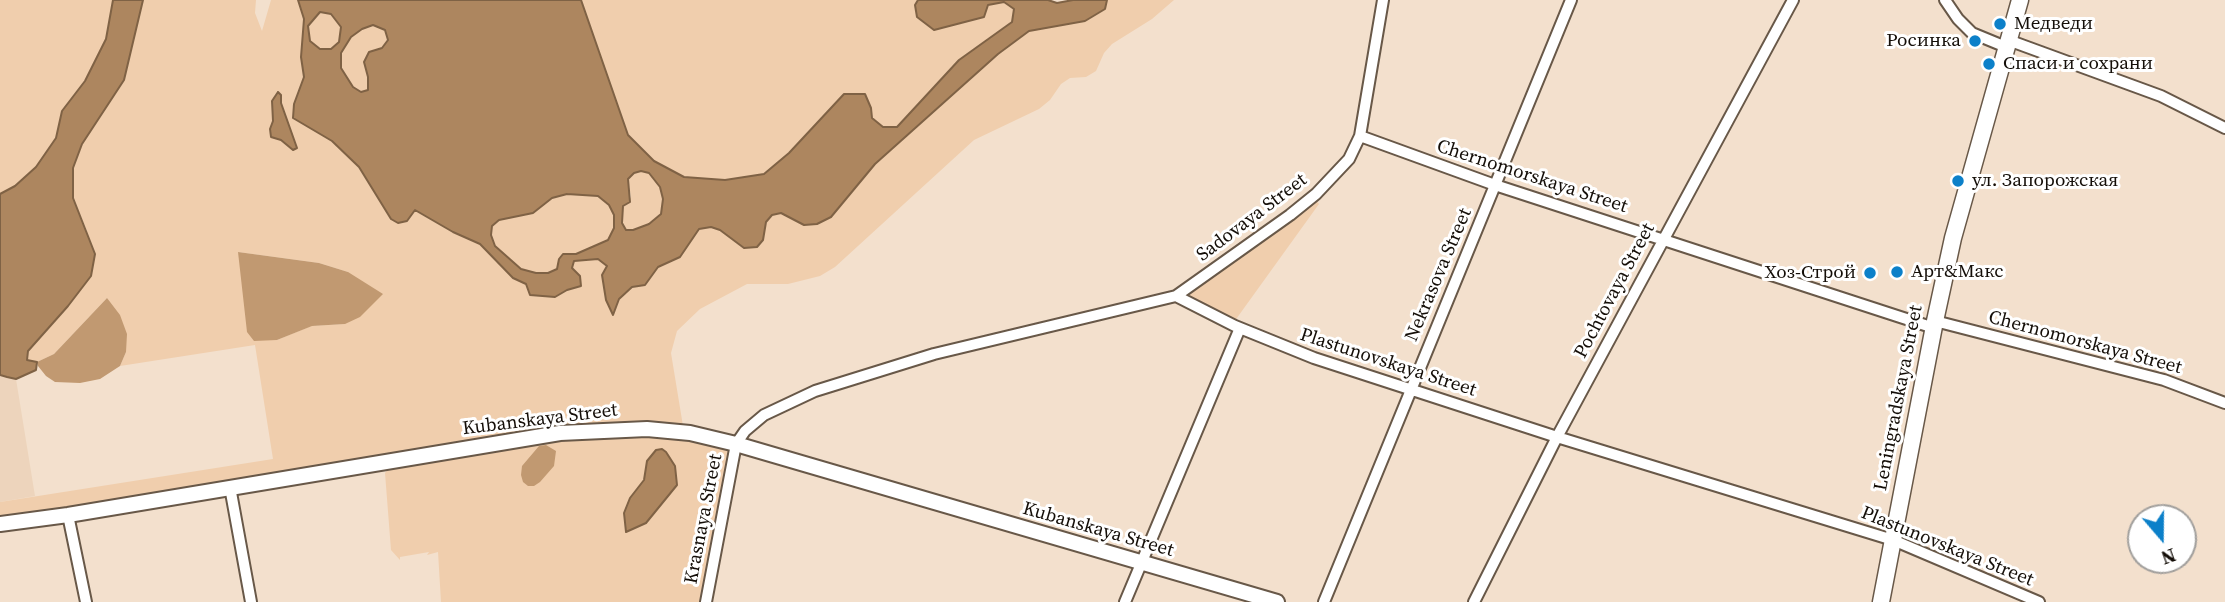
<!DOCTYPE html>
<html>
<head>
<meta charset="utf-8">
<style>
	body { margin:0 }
	#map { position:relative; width:2225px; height:602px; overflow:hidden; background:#f3e0cd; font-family:"Source Serif 4",serif }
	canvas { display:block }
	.north { position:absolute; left:2127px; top:504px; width:70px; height:70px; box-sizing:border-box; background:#fff; border:2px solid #a19f9c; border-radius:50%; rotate:160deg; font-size:19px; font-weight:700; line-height:28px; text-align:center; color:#140e08 }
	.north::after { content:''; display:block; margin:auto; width:24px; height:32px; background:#0c80c9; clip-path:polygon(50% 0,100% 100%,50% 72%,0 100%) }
</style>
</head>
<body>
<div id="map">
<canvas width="2225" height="602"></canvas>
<div class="north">N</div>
</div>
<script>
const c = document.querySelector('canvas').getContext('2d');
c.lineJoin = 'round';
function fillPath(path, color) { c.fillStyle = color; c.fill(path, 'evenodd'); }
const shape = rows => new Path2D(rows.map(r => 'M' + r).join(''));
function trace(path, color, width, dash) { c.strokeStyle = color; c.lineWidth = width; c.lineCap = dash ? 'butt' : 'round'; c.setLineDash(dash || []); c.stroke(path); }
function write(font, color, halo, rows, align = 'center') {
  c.font = font + ' "Source Serif 4",serif'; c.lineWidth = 6; c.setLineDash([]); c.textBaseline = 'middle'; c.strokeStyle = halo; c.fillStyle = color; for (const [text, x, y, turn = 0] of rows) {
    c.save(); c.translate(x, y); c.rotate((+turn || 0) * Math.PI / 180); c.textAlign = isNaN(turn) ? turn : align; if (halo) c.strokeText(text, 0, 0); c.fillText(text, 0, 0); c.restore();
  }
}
const built = shape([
	[0,375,16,379,35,496,0,502]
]);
const green = shape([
	[0,0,113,0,114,2,106,39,85,81,62,111,56,138,37,167,15,186,0,194],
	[143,0,256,0,255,13,262,31,271,0,298,0,304,19,301,57,304,77,294,104,293,118,332,141,359,167,391,219,414,210,453,232,481,245,513,278,555,297,567,290,581,286,572,268,574,261,598,259,607,266,602,275,606,300,616,308,619,299,632,287,645,285,658,267,680,257,699,229,710,226,720,230,743,248,757,247,763,240,766,222,772,215,781,213,804,225,853,189,875,164,998,54,1029,31,1056,26,1105,9,1107,0,1174,0,1152,19,1112,44,1104,53,1096,71,1086,77,1070,78,1061,84,1050,100,1039,109,974,140,835,267,820,276,788,284,747,284,700,309,677,331,671,353,683,426,642,423,276,474,0,519,0,502,273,459,255,345,120,366,126,352,107,298,54,354,37,362,27,360,28,351,68,306,87,231,73,198,73,168,82,144,124,80],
	[281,95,281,103,297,148,293,150,270,129,273,121,272,101],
	[238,252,319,263,348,272,345,324,311,326,277,340],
	[581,0,918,0,915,5,934,30,957,23,988,5,1005,2,1014,9,1012,22,959,60,897,127,883,127,872,118,871,108,844,94,789,153,764,174,725,180,684,177,654,161,628,135],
	[320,12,331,14,341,27,339,42,331,49,320,49,310,41,308,26],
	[373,25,385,30,388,39,382,48,369,52,364,62,368,77,368,90,361,92,353,87,341,68,341,53,351,37,362,29],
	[641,171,649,173,660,187,663,199,661,214,649,224,633,230,626,230,622,223,623,206,631,197,628,179,634,173],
	[567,194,598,196,609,205,614,215,614,228,608,240,576,254,563,254,559,259,557,269,548,273,536,273,521,269,495,246,491,235,492,226,500,220,533,213,552,198],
	[1315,199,1319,204,1234,322,1187,296],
	[633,434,697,439,729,448,700,602,441,602,438,552,427,555,429,552,400,557,400,560,391,550,385,473,389,468,557,439],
	[647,461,677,485,646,523,626,532,624,513,630,498,644,480]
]);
const forest = shape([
	[238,252,319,263,348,272,383,294,360,317,345,324,312,326,277,340,254,341,247,332],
	[107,298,120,315,127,334,126,352,120,366,100,379,80,383,55,382,46,376,38,366,37,362,54,354],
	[546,445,556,451,554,466,540,482,534,486,528,486,523,482,521,475,522,466,539,446]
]);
const water = shape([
	[113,0,143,0,124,80,82,144,73,168,73,198,95,254,91,276,68,306,28,351,27,360,37,362,36,370,16,379,7,377,0,375,0,194,15,186,36,167,56,138,62,111,85,81,106,39,113,0],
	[298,0,581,0,628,135,654,161,684,177,725,180,764,174,789,153,844,94,865,94,871,108,872,118,883,127,897,127,959,60,1012,22,1014,9,1004,2,988,5,984,17,934,30,917,17,915,5,918,0,1048,0,1057,3,1073,0,1107,0,1105,9,1085,21,1029,31,998,54,875,164,831,217,817,224,804,225,781,213,772,215,766,222,763,240,757,247,744,248,720,230,711,227,699,229,680,257,658,267,645,285,632,287,619,299,613,315,606,300,602,275,607,266,598,259,574,261,572,268,580,276,581,286,567,290,555,297,530,295,526,284,513,278,480,244,453,232,415,210,407,221,398,223,391,219,359,167,332,141,293,118,294,104,304,77,301,57,304,19,298,0],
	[320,12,331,14,341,27,339,42,331,49,320,49,310,41,308,26,320,12],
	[373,25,385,30,388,40,382,48,369,52,364,62,368,77,368,90,361,92,353,87,341,68,341,53,351,37,362,29,373,25],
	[641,171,649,173,660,187,663,199,661,214,649,224,633,230,626,230,622,223,623,206,630,202,628,179,634,173,641,171],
	[567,194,598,196,609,205,614,215,614,228,608,240,576,254,563,254,559,259,557,269,548,273,536,273,521,269,495,246,491,235,492,226,499,220,533,213,552,198,567,194],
	[278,92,281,95,281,103,297,148,293,150,281,140,271,137,270,129,273,121,272,101,278,92],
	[662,449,666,452,675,466,677,485,646,523,626,532,624,513,630,498,644,480,647,461,656,450,662,449]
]);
const minor = shape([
	[1945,0,1958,19,1972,33,2006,47],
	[2008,40,2161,96,2225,128],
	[1360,136,1495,185,1934,328],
	[1176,296,1290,215,1316,194,1349,159,1360,136,1383,0],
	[1935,321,2164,380,2225,403],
	[230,487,251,602],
	[68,515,86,602],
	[706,602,736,444,745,431,764,415,815,391,934,354,1176,296,1235,326,1314,358,1557,437,1893,540,2039,602],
	[1125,602,1240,328],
	[1324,602,1571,0],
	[1474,602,1557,437,1793,0]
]);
const tertiary = shape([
	[0,524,68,515,560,433,647,429,690,433,736,444,1277,602]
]);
const secondary = shape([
	[1881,602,1935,321,1953,238,2020,0]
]);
const markers = [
	[2000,24,7,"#0c80c9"],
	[1975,41,7,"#0c80c9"],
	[1989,64,7,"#0c80c9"],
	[1958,181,7,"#0c80c9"],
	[1897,272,7,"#0c80c9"],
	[1870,273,7,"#0c80c9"]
];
const poiNames = [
	["Медведи",2014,24],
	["Росинка",1961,41,"right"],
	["Спаси и сохрани",2003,64],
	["ул. Запорожская",1972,181],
	["Арт&Макс",1911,272],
	["Хоз-Строй",1856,273,"right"]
];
const streetNames = [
	["Chernomorskaya Street",1532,177,18],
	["Sadovaya Street",1252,218,-37],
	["Nekrasova Street",1439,275,-67],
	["Pochtovaya Street",1615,291,-62],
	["Chernomorskaya Street",2085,343,15],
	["Plastunovskaya Street",1388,363,18],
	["Leningradskaya Street",1899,398,-79],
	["Kubanskaya Street",540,420,-7],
	["Krasnaya Street",704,519,-79],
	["Kubanskaya Street",1098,530,16],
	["Plastunovskaya Street",1947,547,22]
];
fillPath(built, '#edd4bc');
fillPath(green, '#f0cead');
fillPath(forest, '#c19971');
fillPath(water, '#ad865f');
trace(water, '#7f6245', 2);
trace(minor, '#685848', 14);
trace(tertiary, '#685848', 18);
trace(secondary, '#685848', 19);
trace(minor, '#fff', 10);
trace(tertiary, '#fff', 14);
trace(secondary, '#fff', 16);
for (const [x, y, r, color] of markers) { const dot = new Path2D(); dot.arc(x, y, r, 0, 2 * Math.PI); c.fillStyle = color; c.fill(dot); trace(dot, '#fff', 2.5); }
write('19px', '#140e08', '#fff', poiNames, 'left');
write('19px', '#140e08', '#fff', streetNames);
</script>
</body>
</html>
